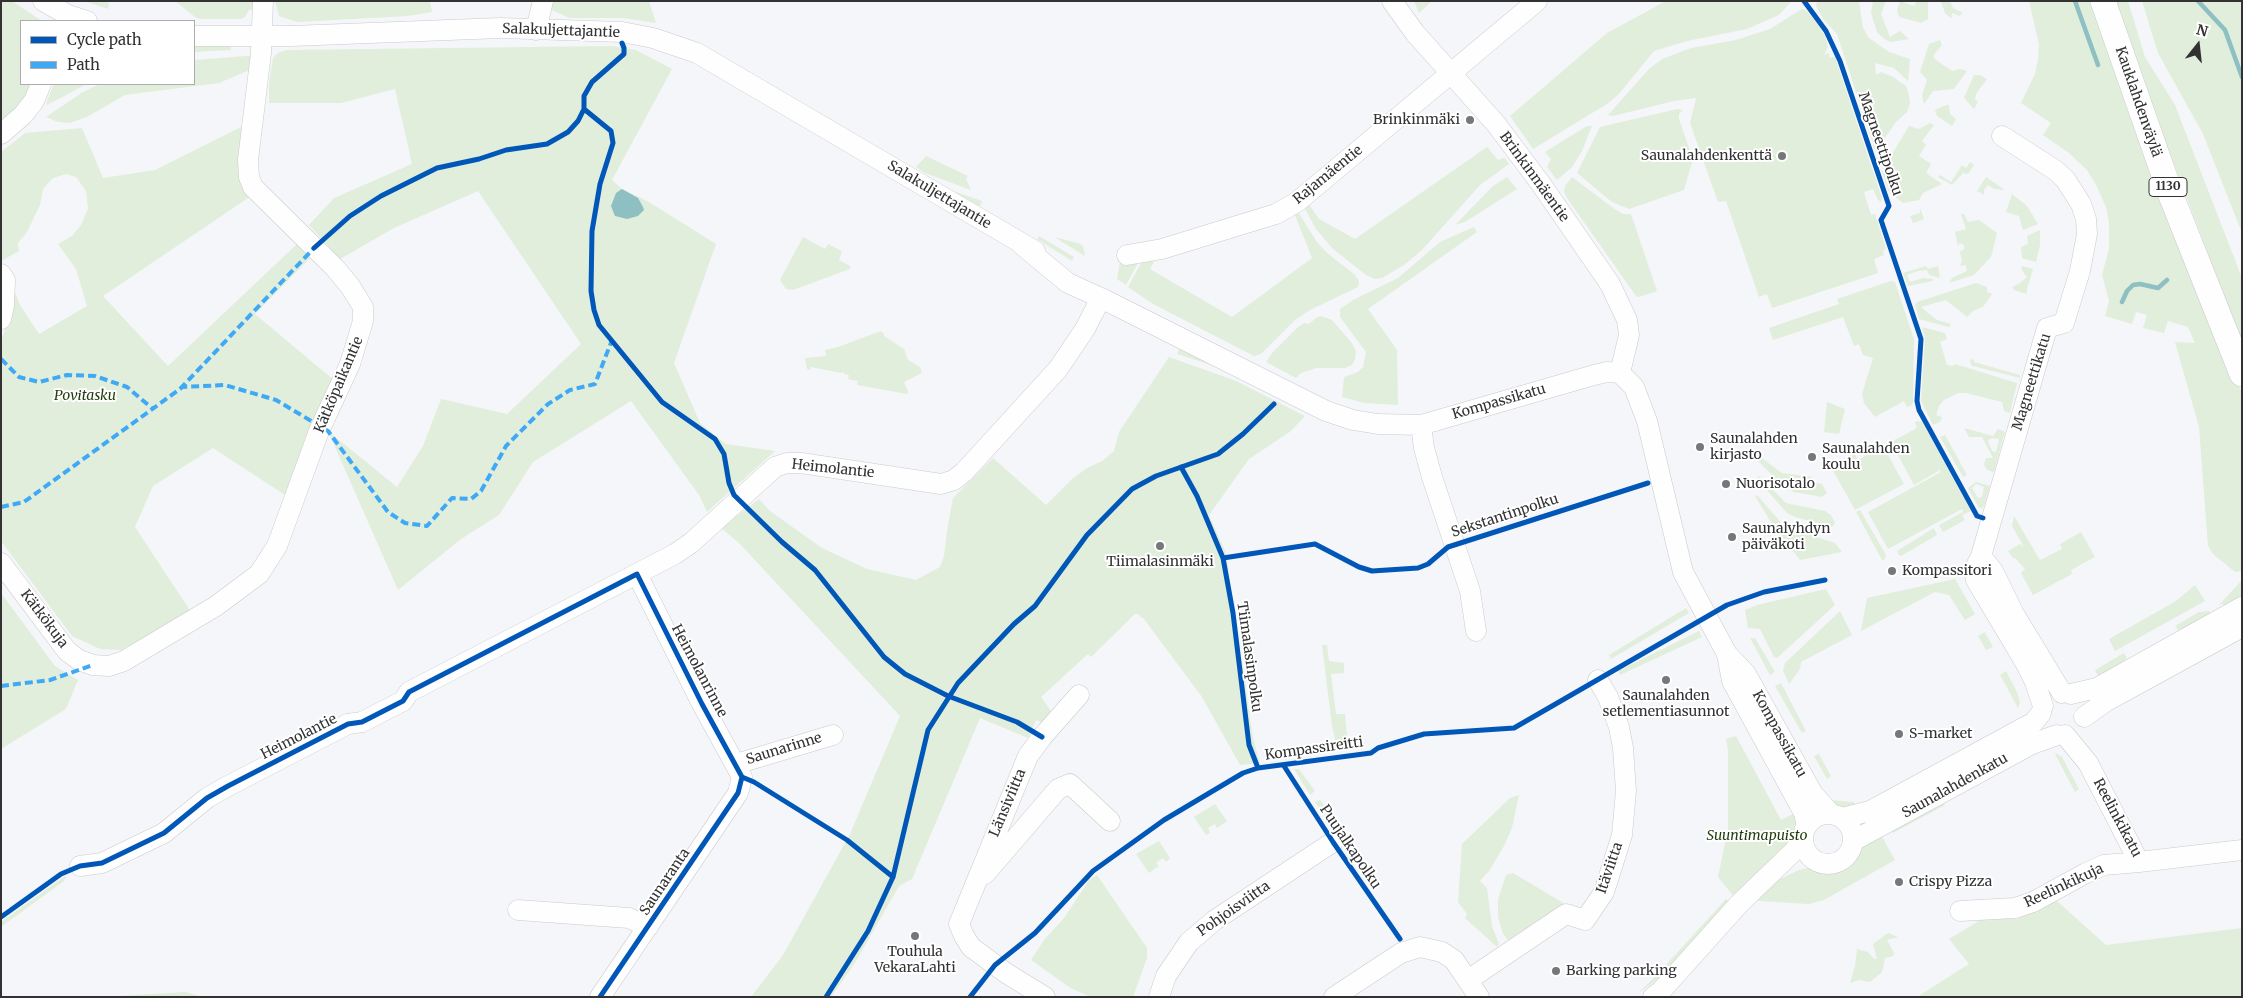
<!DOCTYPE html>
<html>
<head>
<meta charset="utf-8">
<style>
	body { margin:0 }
	#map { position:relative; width:2243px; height:998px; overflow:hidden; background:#f5f6f9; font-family:Merriweather,serif }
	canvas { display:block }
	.frame { position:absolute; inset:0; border:2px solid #323234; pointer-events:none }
	.legend { position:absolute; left:20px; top:20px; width:175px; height:65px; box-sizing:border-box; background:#fff; border:1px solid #adadae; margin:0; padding:6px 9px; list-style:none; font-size:15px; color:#323234 }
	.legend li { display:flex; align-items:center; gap:10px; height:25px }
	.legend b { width:25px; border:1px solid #adadae }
	.north { position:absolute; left:2173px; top:20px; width:50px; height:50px; -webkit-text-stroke:4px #fff; paint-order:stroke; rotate:16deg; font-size:14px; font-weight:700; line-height:20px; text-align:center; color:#323234 }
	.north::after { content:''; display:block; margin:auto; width:18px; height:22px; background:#323234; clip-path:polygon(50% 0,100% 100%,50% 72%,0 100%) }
</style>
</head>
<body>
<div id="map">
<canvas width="2243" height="998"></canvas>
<div class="frame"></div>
<ul class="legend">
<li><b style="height:6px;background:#0057b8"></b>Cycle path</li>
<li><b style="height:6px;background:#3fa9f5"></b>Path</li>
</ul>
<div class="north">N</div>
</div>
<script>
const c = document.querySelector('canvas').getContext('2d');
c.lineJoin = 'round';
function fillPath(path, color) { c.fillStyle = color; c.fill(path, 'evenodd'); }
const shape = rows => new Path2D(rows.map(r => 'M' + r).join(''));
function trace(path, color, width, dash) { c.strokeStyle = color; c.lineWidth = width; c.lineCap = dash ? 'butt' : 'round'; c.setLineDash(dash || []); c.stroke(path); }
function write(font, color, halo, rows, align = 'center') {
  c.font = font + ' Merriweather,serif'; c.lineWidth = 4; c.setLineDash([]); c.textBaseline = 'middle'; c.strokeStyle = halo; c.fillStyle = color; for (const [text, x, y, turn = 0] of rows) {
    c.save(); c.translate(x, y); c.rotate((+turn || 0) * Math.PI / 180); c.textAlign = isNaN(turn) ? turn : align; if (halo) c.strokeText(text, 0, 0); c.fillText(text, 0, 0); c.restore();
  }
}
const green = shape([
	[1,1,12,1,42,21,21,21,21,84,34,84,29,96,1,127],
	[84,1,103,1,109,3,108,9],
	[175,1,256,1,257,10,249,10,245,17,241,19,200,19,195,17],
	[275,1,430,1,432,12,408,16,297,22,279,16],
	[550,1,649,1,656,23,623,18,569,18,548,8],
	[1414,1,1432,1,1419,13],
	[1666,1,1789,1,1790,3,1779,15,1747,29,1687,41,1654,51,1619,94,1607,104,1533,149,1510,116,1607,33],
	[1817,1,1859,1,1863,28,1869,38,1889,52,1910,59,1908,81,1894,68,1875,63,1876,75,1881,72,1893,77,1906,86,1909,95,1910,103,1907,112,1896,122,1877,149,1875,150,1837,34,1824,20,1816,6],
	[1873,1,1886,1,1881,14,1890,37,1900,31,1909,39,1891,42,1884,39,1877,32,1871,13],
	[1900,1,1914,6,1917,1,1928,1,1928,19,1921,23,1899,17,1897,10],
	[1941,1,1950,1,1953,8,1963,13,1959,16,1953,13,1951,16,1953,18,1951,18,1945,13],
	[2029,1,2092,1,2141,146,2242,393,2242,571,2235,572,2213,554,2208,546,2199,427,2175,342,2195,343,2188,327,2168,321,2164,333,2143,328,2147,315,2136,312,2132,324,2105,316,2109,301,2102,275,2109,248,2109,223,2106,207,2096,185,2087,170,2069,153,2043,135,2051,123,2021,103,2035,74,2038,60,2039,44],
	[2115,1,2128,1,2145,57,2175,105,2242,278,2242,342,2172,159],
	[2142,1,2242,1,2242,233,2203,134,2158,53],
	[1802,9,1807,11,1816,22,1825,36,1828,47,1824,55,1829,53,1830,58,1835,57,1882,198,1881,202,1878,200,1873,189,1864,192,1871,215,1875,214,1886,249,1883,251,1884,255,1874,259,1878,273,1772,308,1767,294,1759,297,1726,201,1718,202,1690,123,1696,98,1674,101,1613,116,1608,115,1649,69,1662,59,1691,48,1736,40,1770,29],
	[1940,40,1942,45,1933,56,1936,60,1952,71,1960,69,1967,71,1954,89,1933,91,1924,104,1922,95,1927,80,1920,72,1929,44],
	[194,42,230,43,231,50,194,52],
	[613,46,636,50,672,69,612,180,622,189,649,202,716,244,674,363,700,423,726,444,775,451,707,512,699,495,631,401,533,462,499,515,461,539,398,590,328,431,397,487,423,446,441,399,507,414,581,344,478,191,394,228,340,259,309,225,334,198,412,164,395,89,341,103,269,103,269,83,273,58,278,53,286,50],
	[246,56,253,56,254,68,219,83,125,95,87,117,70,123,58,122,46,117,83,92,100,84,194,84,194,60],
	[1974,75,1980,75,1987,79,1976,94,1975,99,1978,102,1974,109,1964,98],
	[54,84,87,84,47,105,46,104],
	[1946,105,1949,105,1950,114,1956,119,1952,126,1937,116,1935,110],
	[1677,109,1683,110,1679,114,1679,119,1693,159,1684,190,1629,209,1612,202,1577,173,1600,127],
	[1930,123,1934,125,1922,141,1926,145,1919,156,1931,164,1926,173,1942,184,1923,193,1919,200,1903,203,1889,192,1882,172,1884,167,1909,126,1919,129],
	[247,124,251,196,103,296,168,366,297,244,311,257,255,314,335,381,288,497,213,448,153,486,135,527,191,612,121,650,100,649,72,636,1,541,1,341,13,306,9,277,20,305,39,334,87,306,76,269,58,244,72,236,81,225,88,209,86,191,76,177,66,174,53,178,43,189,40,205,27,232,18,243,19,251,1,261,1,152,25,133,82,128,103,178,155,170],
	[1587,126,1592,126,1582,151,1572,167,1557,180,1547,167,1551,159,1545,152],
	[1487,147,1498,160,1505,158,1509,164,1480,185,1422,250,1404,265,1382,278,1375,279,1366,275,1332,248,1316,229,1304,207,1308,203,1319,219,1355,239],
	[926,156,968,176,966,179,971,190,925,173,916,167],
	[1970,162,1974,165,1968,174,1963,173,1952,185,1938,177,1940,175,1951,182,1962,165,1966,168],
	[1507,177,1517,189,1465,222,1455,225,1493,186],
	[1572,177,1616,210,1623,214,1631,214,1657,291,1639,297,1636,296,1567,198,1564,192,1565,186],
	[1986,177,2005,190,1994,189,1988,185,1984,190,1984,195,1977,191],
	[948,189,982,201,980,206,949,195],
	[2012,194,2027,206,2038,224,2023,230,2019,216,2006,212],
	[1920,208,1924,219,1913,223,1910,216,1920,213],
	[1298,212,1317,242,1327,253,1354,274,1359,281,1358,287,1310,310,1295,320,1261,354,1254,356,1153,304,1128,287,1141,263,1140,259,1157,256,1150,269,1232,317,1312,258,1295,215],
	[1961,214,1964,214,1968,222,1979,220,1997,233,1991,257,1974,275,1949,283,1952,278,1967,271,1966,265,1960,266,1962,261,1960,252,1964,249,1964,245,1960,243,1958,246,1955,232,1966,229],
	[1474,227,1477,232,1368,309,1397,350,1398,405,1364,403,1342,397,1344,377,1358,372,1363,367,1366,352,1340,317,1340,309,1353,300,1398,278,1440,242],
	[2040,230,2040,245,2036,262,2022,258,2021,247,2028,244,2027,236],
	[1039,236,1074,257,1072,261,1037,239],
	[803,237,825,249,828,244,842,251,839,260,850,266,850,269,793,290,786,289,780,280],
	[1054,237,1078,243,1083,246,1085,256],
	[1120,261,1138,263,1126,285,1117,279],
	[1926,266,1928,269,1938,266,1940,278,1929,275,1927,270,1918,271,1907,275,1910,282,1923,278,1933,279,1933,281,1908,286,1903,273],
	[2022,266,2033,269,2027,289,2027,294,2014,290,2012,287,2020,283,2027,277,2021,269],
	[1891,281,1895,282,1914,339,1913,402,1911,406,1907,407,1904,401,1875,417,1864,403,1862,394,1873,358,1863,355,1859,344,1854,346,1843,317,1773,340,1769,328,1839,304,1837,299],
	[1976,283,1987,287,1987,292,1992,294,1983,307,1973,311,1967,317,1946,300,1921,307,1937,320,1951,324,1949,327,1919,319,1915,305,1917,302],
	[1321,316,1332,320,1351,342,1356,351,1355,359,1352,365,1345,368,1316,368,1301,373,1296,378,1266,362,1272,353,1297,328,1304,323,1309,324,1316,318],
	[1922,327,1945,333,1947,339,1940,342,1947,365,1953,366,1955,364,2017,383,2010,413,2004,411,2002,402,1966,393,1958,393,1944,400,1939,406,1936,415,1942,417,1941,421,1933,425,1921,401,1925,338],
	[881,331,884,334,884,336,904,349,908,360,920,367,922,373,904,382,908,391,907,394,857,385,858,381,848,379,849,375,844,374,844,372,841,373,811,367,810,370,807,369,805,358,826,356,825,350,838,347],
	[1180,348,1213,359,1211,365,1177,354],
	[1169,357,1236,381,1305,416,1291,431,1249,459,1209,515,1226,553,1253,738,1260,763,1240,765,1202,697,1144,619,1136,613,1091,657,1088,654,1041,697,1053,714,1043,723,1036,720,1028,738,980,718,912,879,899,886,855,963,831,997,751,997,783,955,850,834,900,716,739,543,721,528,759,499,770,511,822,548,867,569,916,580,940,567,944,556,947,531,953,498,993,458,1046,505,1072,479,1087,468,1102,461,1114,451,1119,432],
	[1970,359,1974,360,1974,362,2020,375,2020,378,1973,366,1971,365],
	[1827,402,1845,409,1839,434,1824,432],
	[1917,421,1922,422,1971,511,1962,515,1965,520,1943,532,1939,525,1963,512,1962,509,1888,549,1868,512,1941,472,1940,470,1914,485,1891,442,1917,428,1915,423],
	[1964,428,1993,436,1998,429,2005,432,1994,472,1987,470,1984,465,1986,458,1993,458,1982,437,1969,437],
	[1991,438,1999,439,1996,452,1992,451,1988,441],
	[1945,435,1967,475,1963,477,1940,437],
	[1883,446,1904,484,1855,510,1831,467,1855,454,1858,460],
	[1755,453,1782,473,1812,477,1814,482,1822,484,1827,493,1822,497,1794,492,1782,485,1754,457],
	[1759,476,1786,503,1825,511,1831,515,1835,523,1832,527,1795,517,1787,513,1757,479],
	[1976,482,1990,486,1984,506,1982,508,1979,508,1968,488],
	[1976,484,1984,487,1982,497,1978,498,1972,488],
	[1757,495,1784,526,1835,543,1842,552,1800,560,1772,524,1755,496],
	[1860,510,1886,555,1884,560,1882,560,1856,512],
	[2014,516,2040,560,2062,549,2060,544,2081,532,2095,557,2071,570,2072,574,2033,595,2021,573,2025,569,2015,558,2013,558,2008,551,2020,544,2024,547,2012,526],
	[1934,528,1937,535,1901,556,1899,555,1897,551],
	[1955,579,1975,614,1965,620,1949,595,1935,592,1861,631,1867,598],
	[2242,580,2242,600,2227,611,2223,604,2219,605],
	[2195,585,2205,601,2115,651,2109,639,2176,601],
	[1826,589,1835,605,1777,658,1774,657,1760,629,1748,628,1745,610,1757,605],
	[1,593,55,666,78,680,66,709,1,749],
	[1686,608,1689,613,1611,659,1609,655],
	[1840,611,1852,635,1801,662,1800,669,1789,684,1783,671,1785,663],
	[2209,611,2213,618,2178,630,2175,626,2199,612],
	[1699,631,1702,637,1620,675,1618,671],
	[1985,632,1993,647,1986,650,1978,636],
	[1750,638,1755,638,1775,672,1770,675],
	[1322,645,1327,645,1329,661,1344,663,1344,673,1331,674,1336,714,1345,714,1348,745,1360,743,1360,748,1338,751,1332,726],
	[2124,653,2127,658,2100,680,2095,670],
	[2006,671,2017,692,2020,702,2018,708,2000,675],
	[1781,683,1806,731,1802,733,1775,686],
	[1736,736,1781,820,1797,812,1798,829,1796,836,1735,898,1718,877,1728,829,1728,750,1726,739],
	[2056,753,2062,757,2079,789,2075,792,2055,754],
	[1819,754,1831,776,1827,779,1814,756],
	[1294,769,1299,769,1315,791,1310,795],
	[1519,795,1512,828,1504,846,1489,871,1480,881,1487,888,1492,926,1499,944,1497,947,1465,918,1467,914,1458,902,1462,844,1510,798],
	[1320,800,1332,817,1329,823,1315,802],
	[1829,800,1854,802,1860,811,1841,811],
	[1943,803,1945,805,1893,833,1890,827],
	[1215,804,1227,821,1217,828,1215,824,1208,828,1210,833,1206,835,1194,817],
	[1880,833,1895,860,1824,900,1809,904,1759,901,1756,898,1778,880,1799,870,1808,868,1835,870,1843,867,1865,843],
	[1159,841,1170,858,1166,862,1163,858,1156,863,1159,866,1149,873,1136,854],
	[1513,873,1565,904,1508,940,1503,934,1498,917,1498,899,1506,875],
	[1097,875,1147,948,1147,958,1133,997,1091,997,1072,989,1031,960,1044,940,1064,918,1089,880],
	[65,876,66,877,64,881,1,927,1,922],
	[1726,899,1731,903,1672,969,1637,994,1653,979],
	[2057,901,2106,945,2242,928,2242,997,1917,997,1969,964,1949,939,1984,918,2017,919],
	[1888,933,1898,937,1887,940,1894,953,1893,956,1885,958,1882,972,1870,982,1859,980,1850,983,1855,966,1857,949,1868,952,1874,959,1877,959,1873,944],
	[185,992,203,997,102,997]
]);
const water = shape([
	[622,189,638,198,643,207,644,210,638,216,627,219,615,216,611,206,616,193]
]);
const stream = shape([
	[2075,1,2098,65],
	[2198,1,2225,30,2242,77],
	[2122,302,2127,291,2133,285,2140,284,2158,288,2167,280]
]);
const minor = shape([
	[43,1,68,15,87,21],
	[1392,1,1415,33,1496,124,1541,184,1610,284,1627,320,1629,335,1620,373],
	[536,30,543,1],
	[194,36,291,36,501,28,622,32,653,38,697,53,1035,251],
	[1,134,23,115,34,101,41,84],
	[2002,136,2055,170,2065,179,2081,204,2086,219,2087,234,2080,271,2064,323,2047,328,1981,556,1974,570,1976,580,2026,664,2035,682,2043,706],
	[1022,245,1068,283,1101,298,1326,411,1353,420,1378,424,1421,425,1594,375,1607,372,1620,373,1634,387,1647,421,1683,572,1727,654,1746,674,1813,794,1831,814],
	[1127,255,1162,249,1243,224,1276,214,1297,202,1537,1],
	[1,274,5,280,4,306,1,319],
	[1421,425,1424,448,1432,477,1470,591,1476,631],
	[1981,556,1993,571,2014,614,2062,693],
	[1,563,67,651,79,660,93,665,109,666,124,661,216,606,259,574,277,546,319,431,350,364,363,321,363,307,350,286,335,268,262,196,253,187,249,177,248,160,261,53,263,1],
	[1727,654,1732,681,1804,813,1807,826],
	[2071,694,2097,688,2242,607],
	[2084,717,2105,702,2242,627],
	[2065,735,2088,763,2139,862,2242,850],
	[736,764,833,735],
	'1803 839a25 25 0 1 1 50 0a25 25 0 1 1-50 0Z',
	[1842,818,1870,811,2034,722,2041,713],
	[1853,841,2032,744,2057,735],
	[80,866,102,863,164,833,207,798,228,786,348,724,362,722,403,701,409,692,675,554,691,543,775,467,787,463,801,463,941,484,954,480,964,472,1058,369,1085,329,1101,298],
	[985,874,1058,789,1070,784,1110,821],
	[518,910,629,918,648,927],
	[1960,911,2015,908,2033,902,2086,873,2104,865,2139,862],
	[1468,980,1566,914,1585,920,1604,892,1622,835,1626,791,1623,748,1619,727,1608,697,1598,680],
	[600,997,738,793,742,777,702,704,637,574],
	[1045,997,1006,973,971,947,964,936,959,924,1028,756,1042,737,1079,695],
	[1159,997,1166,976,1189,942,1215,920,1333,842],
	[1334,997,1401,953,1420,947,1442,952,1454,960,1479,997],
	[1653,997,1661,991,1739,904,1794,851,1803,839]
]);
const major = shape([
	[2103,1,2172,198,2242,374]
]);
const quiet = shape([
	[1,359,19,377,39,382,67,375,95,376,127,387,153,409],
	[180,389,182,387,225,385,276,400,328,431,388,512,405,523,427,526,452,498,471,499,481,491,506,446,548,404,570,390,595,384,612,340],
	[1,507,24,502,180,389,314,248],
	[1,686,50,680,93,665]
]);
const cycleway = shape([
	[1804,1,1826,31,1840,61,1889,206,1881,220,1921,339,1917,401,1919,410,1977,516,1983,518],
	[622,43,624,48,624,54,592,82,584,96,584,109,611,131,613,143,600,184,592,231,591,291,594,310,599,325,662,402,715,439,724,454,729,483,734,495,782,542,815,570,884,657,905,674,948,696,1017,722,1042,737],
	[314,248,350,216,381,196,437,168,479,159,506,150,547,144,568,132,578,121,584,109],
	[1181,467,1197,496,1223,558,1233,613,1249,745,1258,768],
	[1223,558,1315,544,1359,567,1372,571,1418,568,1428,564,1448,547,1648,483],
	[1284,766,1333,842,1400,939],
	[742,777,754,782,847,840,893,877],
	[1,917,61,874,80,866,102,863,164,833,207,798,228,786,348,724,362,722,403,701,409,692,637,574,702,704,742,777],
	[600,997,738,793,742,777],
	[826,997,868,931,893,877,928,730,958,683,1014,624,1035,606,1087,535,1132,489,1156,476,1218,454,1243,434,1274,404],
	[970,997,995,965,1035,933,1093,871,1164,820,1243,773,1258,768,1371,753,1378,748,1424,734,1514,728,1727,605,1764,592,1825,580]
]);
const markers = [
	[1470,120,5,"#767779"],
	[1782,156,5,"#767779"],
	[1700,447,5,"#767779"],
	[1812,457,5,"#767779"],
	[1726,484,5,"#767779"],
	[1732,537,5,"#767779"],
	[1160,546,5,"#767779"],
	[1892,571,5,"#767779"],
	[1666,680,5,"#767779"],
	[1899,734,5,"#767779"],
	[1899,882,5,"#767779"],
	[915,936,5,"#767779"],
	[1556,971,5,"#767779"]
];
const shields = [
	[2168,187,38]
];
const shieldNames = [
	["1130",2168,187]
];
const streetNames = [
	["Salakuljettajantie",561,31,2],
	["Kauklahdenväylä",2138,102,71],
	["Magneettipolku",1880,144,71],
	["Rajamäentie",1328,175,-39],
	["Brinkinmäentie",1534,177,54],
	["Salakuljettajantie",939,195,31],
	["Magneettikatu",2032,382,-73],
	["Kätköpaikantie",339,385,-67],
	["Kompassikatu",1499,402,-16],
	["Heimolantie",833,469,6],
	["Sekstantinpolku",1505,516,-18],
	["Kätkökuja",44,619,53],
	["Tiimalasinpolku",1249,657,82],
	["Heimolanrinne",699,671,62],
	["Kompassikatu",1779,734,61],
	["Heimolantie",299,737,-27],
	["Saunarinne",784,749,-17],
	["Kompassireitti",1314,749,-8],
	["Saunalahdenkatu",1955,786,-29],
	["Länsiviitta",1008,803,-67],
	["Reelinkikatu",2117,818,62],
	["Puujalkapolku",1350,847,56],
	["Itäviitta",1610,868,-71],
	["Saunaranta",665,882,-56],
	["Reelinkikuja",2064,886,-25],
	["Pohjoisviitta",1234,909,-35]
];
const poiNames = [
	["Brinkinmäki",1460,120,"right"],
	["Saunalahdenkenttä",1772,156,"right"],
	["Saunalahden",1710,439],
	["kirjasto",1710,455],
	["Saunalahden",1822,449],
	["koulu",1822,465],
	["Nuorisotalo",1736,484],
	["Saunalyhdyn",1742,529],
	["päiväkoti",1742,545],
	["Tiimalasinmäki",1160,562,"center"],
	["Kompassitori",1902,571],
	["Saunalahden",1666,696,"center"],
	["setlementiasunnot",1666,712,"center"],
	["S-market",1909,734],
	["Crispy Pizza",1909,882],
	["Touhula",915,952,"center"],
	["VekaraLahti",915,968,"center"],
	["Barking parking",1566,971]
];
const parkNames = [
	["Povitasku",85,396],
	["Suuntimapuisto",1757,836]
];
fillPath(green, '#e0eedb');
fillPath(water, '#8dbfc3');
trace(stream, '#8dbfc3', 4.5);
trace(minor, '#cacacc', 21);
trace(major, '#cacacc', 26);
trace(minor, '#fefefe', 20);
trace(major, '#fefefe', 25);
trace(quiet, '#3fa9f5', 4, [8, 4]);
trace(cycleway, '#0057b8', 5);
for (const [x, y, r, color] of markers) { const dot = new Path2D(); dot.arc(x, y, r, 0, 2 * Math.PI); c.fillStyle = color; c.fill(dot); trace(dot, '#fff', 2); }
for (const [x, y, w] of shields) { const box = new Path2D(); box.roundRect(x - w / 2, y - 9.5, w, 19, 4); c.fillStyle = '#fff'; c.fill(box); trace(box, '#323234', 1); }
write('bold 12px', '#323234', null, shieldNames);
write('14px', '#323234', '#fff', streetNames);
write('14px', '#323234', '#fff', poiNames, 'left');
write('italic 14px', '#1f3b0c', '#fff', parkNames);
</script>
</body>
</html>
